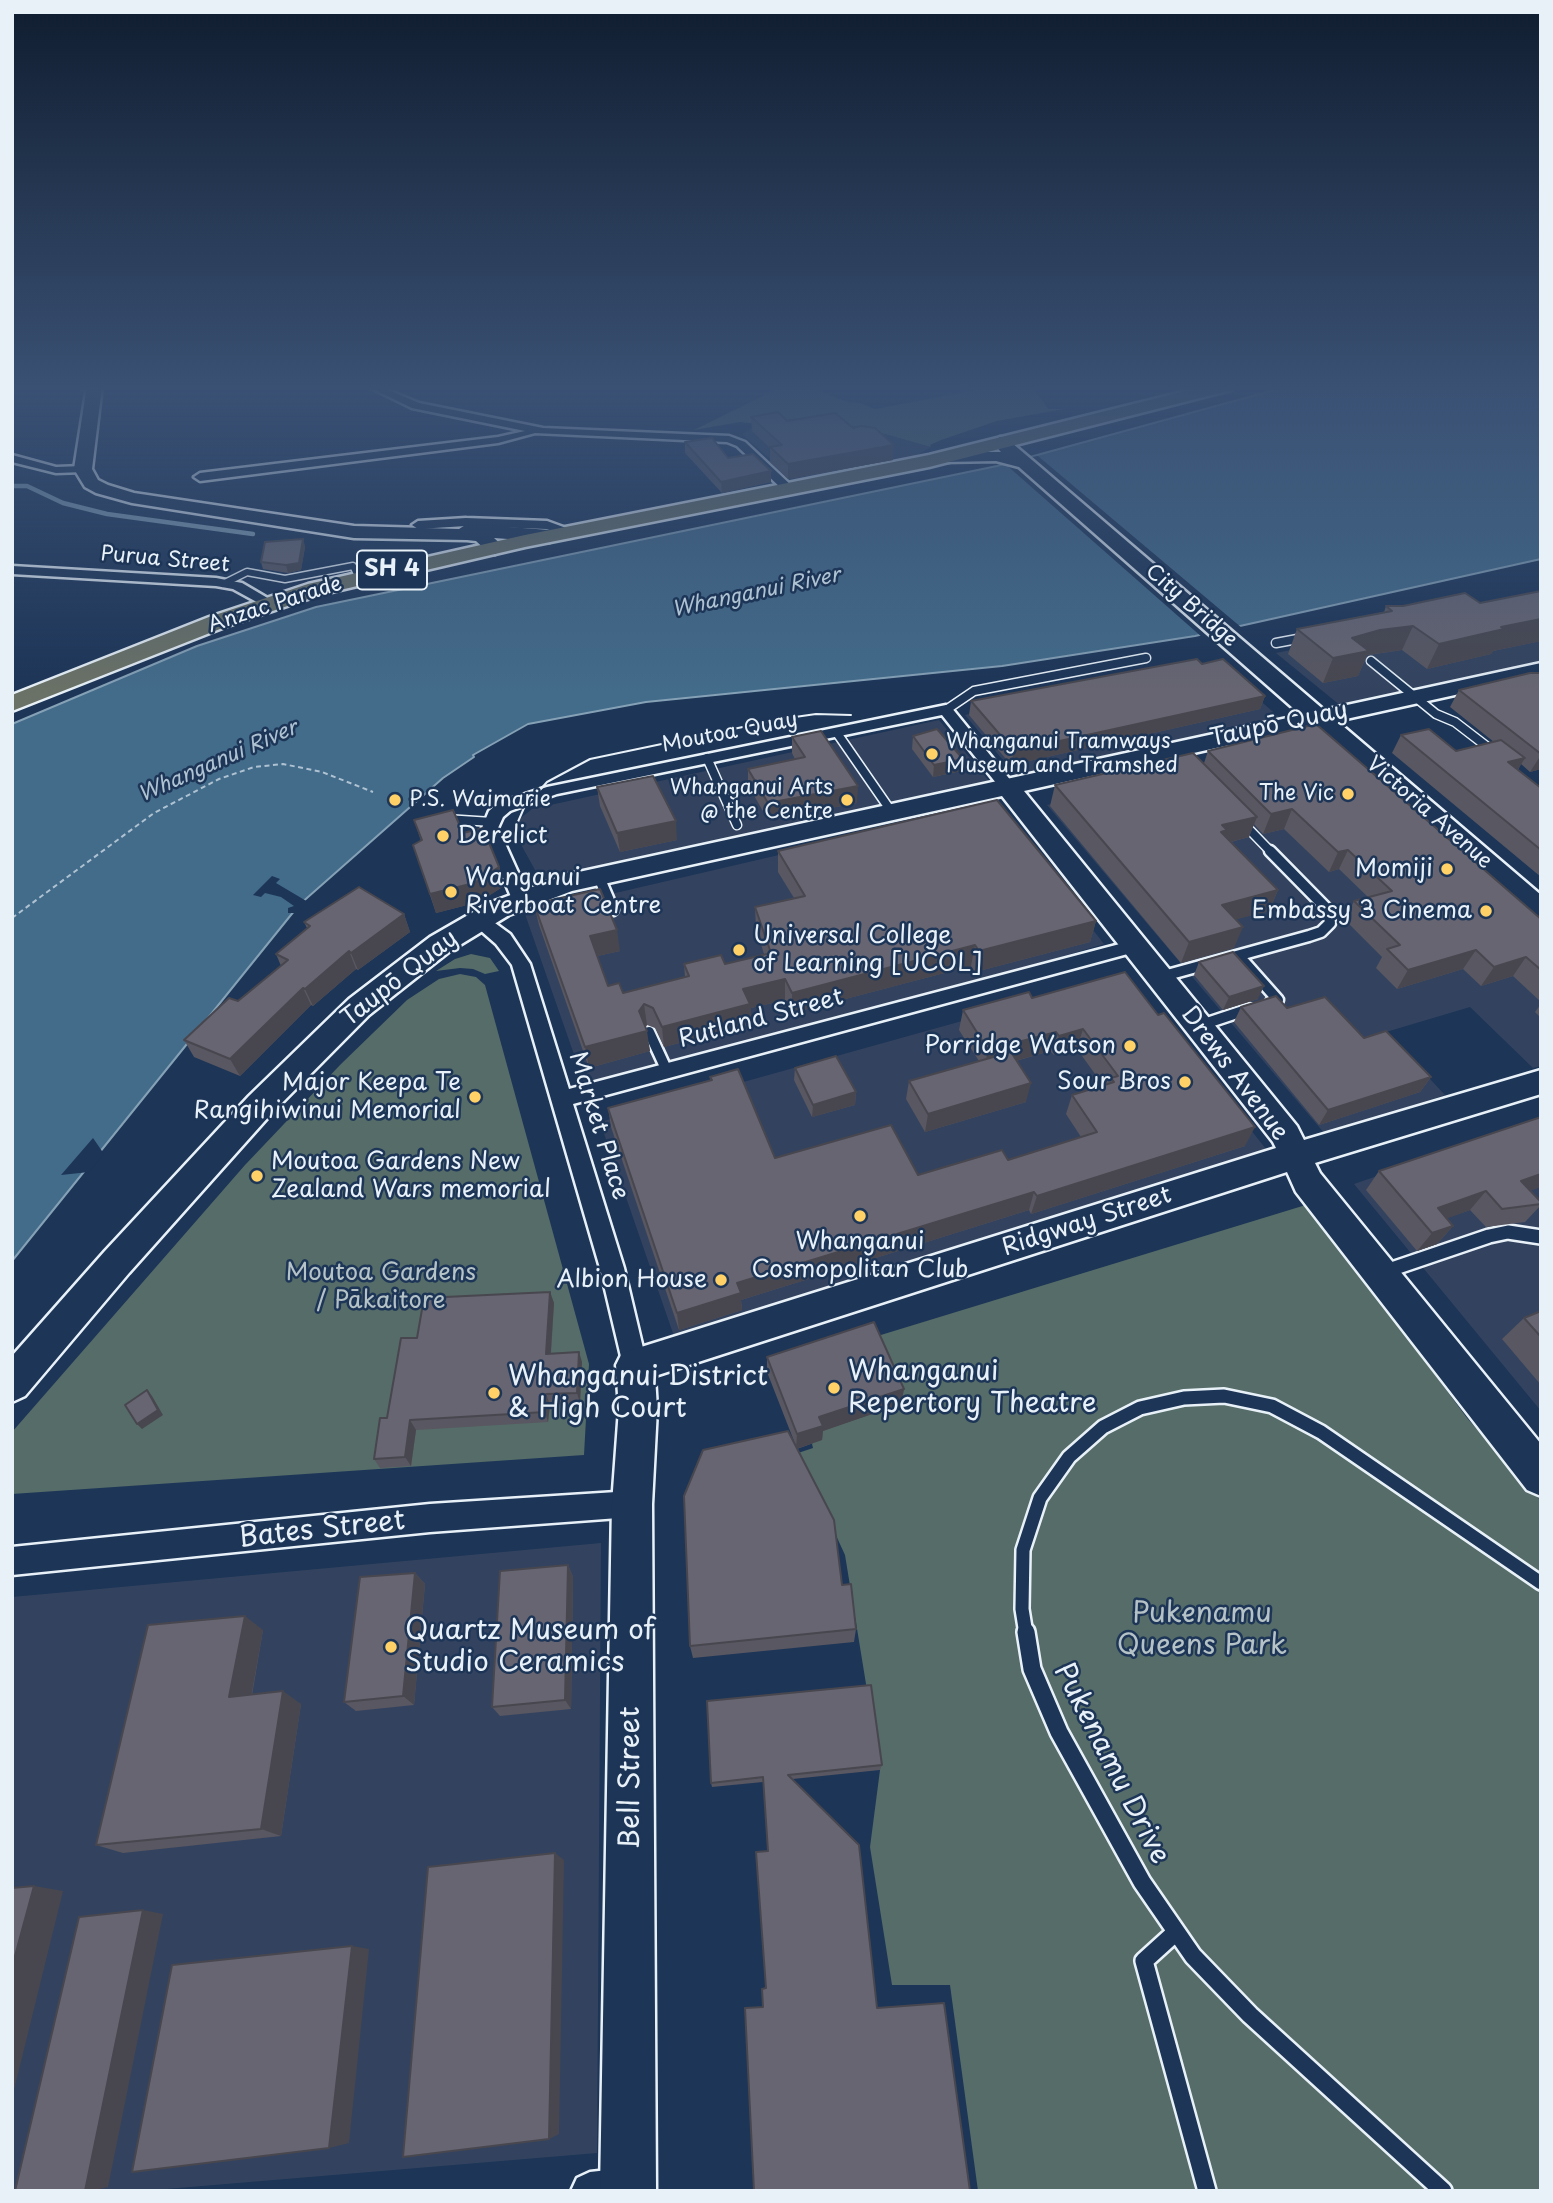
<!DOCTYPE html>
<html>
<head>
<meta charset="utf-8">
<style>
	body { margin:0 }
	#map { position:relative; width:1553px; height:2203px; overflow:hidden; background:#1d3557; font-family:"Playpen Sans",sans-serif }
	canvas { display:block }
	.frame { position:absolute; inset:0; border:14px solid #e8f1f8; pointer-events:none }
</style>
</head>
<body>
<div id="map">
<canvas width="1553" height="2203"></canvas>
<div class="frame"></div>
</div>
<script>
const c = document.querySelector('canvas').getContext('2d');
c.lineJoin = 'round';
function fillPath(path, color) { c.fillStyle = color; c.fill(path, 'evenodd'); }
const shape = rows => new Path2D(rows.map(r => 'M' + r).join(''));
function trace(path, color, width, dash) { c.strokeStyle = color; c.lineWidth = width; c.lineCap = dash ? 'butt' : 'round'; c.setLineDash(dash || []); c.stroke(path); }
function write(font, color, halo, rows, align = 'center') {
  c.font = font + ' "Playpen Sans",sans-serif'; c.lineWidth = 5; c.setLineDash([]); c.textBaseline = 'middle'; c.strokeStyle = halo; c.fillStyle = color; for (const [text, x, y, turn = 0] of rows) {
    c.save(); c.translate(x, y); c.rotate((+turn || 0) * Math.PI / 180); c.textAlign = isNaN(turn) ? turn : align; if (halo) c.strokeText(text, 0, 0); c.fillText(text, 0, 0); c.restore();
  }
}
const built = shape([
	[794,419,860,427,931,447,904,463,797,483,742,434,758,424],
	[1541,598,1541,661,1341,706,1276,653],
	[1216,662,1280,718,1018,778,965,715],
	[939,720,992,785,544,886,514,832,517,821,532,809],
	[1319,739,1541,938,1541,1066,1533,1068,1470,1007,1386,1032,1445,1095,1325,1134,1047,805],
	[998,808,1104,944,963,986,585,1086,525,914,865,835],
	[1127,975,1266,1149,676,1342,600,1122],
	[1541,1120,1541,1411,1354,1184],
	[601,1543,597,2153,142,2191,12,2191,12,1597]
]);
const green = shape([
	[783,386,807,386,848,402,860,403,875,409,997,386,1032,386,1048,409,1064,409,997,421,941,440,930,445,931,447,860,427,794,419,758,424,740,422,694,430],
	[471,954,490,958,499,971,485,974,473,969,460,968,436,971,455,959],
	[460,974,476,977,485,985,589,1364,584,1455,12,1494,12,1432,245,1165,340,1065,407,1000,439,979],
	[1309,1204,1467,1418,1541,1501,1541,2191,978,2191,950,1985,892,1985,870,1847,880,1770,845,1555,798,1453,813,1448,812,1444,818,1432,901,1404,871,1338]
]);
const water = shape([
	[1289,386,1541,386,1541,559,1195,636,1002,666,646,702,528,724,473,755,474,757,443,778,299,905,12,1261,12,724,197,646,316,607,997,466,1289,386]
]);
const pier = shape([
	[1038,456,1242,628,1203,638,1003,462],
	[272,876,280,879,276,883,308,902,297,913,288,913,288,908,294,906,281,897,265,893,261,897,253,895],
	[93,1138,104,1154,89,1172,61,1175]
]);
const stream = shape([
	[12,486,27,486,63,503,107,514,253,534]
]);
const ferry = shape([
	[12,918,154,813,219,779,254,767,283,764,322,772,373,792]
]);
const laneFar4 = shape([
	[223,584,247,572,285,579,353,566,359,578]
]);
const laneFar3 = shape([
	[1276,643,1308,637],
	[1371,661,1436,714,1455,722,1494,752],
	[946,710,974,691,1146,658],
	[837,733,891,811],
	[707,758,737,825],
	[446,819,492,822],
	[1243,823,1272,853]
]);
const laneFar2 = shape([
	[599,877,613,910],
	[1239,956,1278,1000,1271,1002],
	[1160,977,1309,936,1321,932,1330,923,1328,910,1270,851],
	[1198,1026,1249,1009],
	[649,1032,667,1071]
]);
const laneFar1 = shape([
	[1386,1271,1489,1236,1508,1232,1541,1237],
	[1026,1634,1022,1609,1023,1550,1040,1498,1069,1457,1103,1427,1140,1408,1184,1398,1224,1396,1272,1406,1321,1432,1541,1583]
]);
const lane = shape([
	[1026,1632,1032,1669,1059,1732,1142,1882,1193,1956,1250,2015,1443,2191],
	[1176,1932,1144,1961,1207,2191]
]);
const street = shape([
	[77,386,88,386,83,389,77,386],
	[367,386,379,386,419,403,543,428,729,436,745,442,793,487,783,490,737,446,727,442,535,433,498,443,200,481,194,477,200,473,498,437,525,431,412,408,367,386],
	[12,455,56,467,83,466,89,469,83,472,56,473,12,462,12,455],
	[466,518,547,521,577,532,571,536,546,529,466,526,418,529,412,525,418,521,466,518],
	[12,566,216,578,242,583,276,603,269,607,264,606,233,589,216,586,12,574,12,566],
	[946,705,951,707,1012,782,1014,785,1012,788,1000,788,942,715,557,794,510,811,503,817,498,828,530,899,521,905,512,899,482,828,489,811,498,803,547,787,946,705],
	[478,913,484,915,510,934,530,964,569,1089,1135,940,1142,941,1144,946,1142,951,1135,952,573,1104,624,1268,647,1365,644,1373,635,1377,626,1373,623,1365,600,1268,512,965,496,944,472,923,469,919,472,915,478,913],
	[632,1491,642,1494,646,1504,642,1514,632,1517,430,1532,12,1575,12,1547,430,1504,632,1491],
	[626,2168,639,2174,645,2187,643,2191,571,2191,577,2178,590,2172,626,2168]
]);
const secondary = shape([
	[87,386,102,386,92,469,98,480,108,485,134,493,354,526,459,529,467,524,550,530,559,536,550,542,494,538,505,548,495,554,488,552,476,541,467,540,354,538,132,503,96,493,85,487,74,469,87,386],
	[1000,437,1006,438,1032,460,1324,710,1541,663,1541,676,1337,721,1541,895,1541,919,1531,916,1314,726,1024,791,1297,1126,1304,1140,1541,1070,1541,1094,1315,1163,1320,1173,1541,1444,1541,1496,1527,1490,1296,1192,1287,1172,655,1376,657,1409,652,1504,656,2191,600,2191,612,1504,619,1409,616,1365,622,1353,1276,1148,1273,1142,1002,796,572,891,509,915,450,951,369,1015,271,1114,129,1273,25,1396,12,1402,12,1356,105,1251,249,1096,349,999,430,937,489,903,565,875,1301,715,1019,467,996,461,944,462,935,457,944,452,1001,452,992,442,1000,437]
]);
const primary = shape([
	[1206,386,1234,386,1231,390,929,467,525,547,323,594,225,627,12,711,12,695,209,617,308,584,525,535,929,455,1206,386]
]);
const tram = shape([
	[517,824,524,808,547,782,590,759,781,719,816,714,851,715]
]);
const wall = shape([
	[751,417,787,421,893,460,788,479,770,462,770,448,752,431],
	[685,442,728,458,771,471,771,482,722,493,685,453],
	[303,539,305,547,301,570,288,573,263,569,261,562],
	[1541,591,1541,641,1493,651,1491,654,1427,669,1402,650,1369,655,1367,655,1358,676,1323,683,1288,654,1297,629,1384,612,1386,606,1480,603],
	[1202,664,1265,696,1260,709,1011,765,969,715,971,701],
	[1541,673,1541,769,1530,772,1521,764,1518,770,1541,788,1541,877,1392,753,1401,735,1456,751,1494,742,1450,707,1459,690],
	[913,736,963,759,961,771,933,777,912,749],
	[792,737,857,803,768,820,748,785,748,769,795,759,792,753],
	[1208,751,1541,919,1541,1002,1513,976,1481,986,1463,969,1397,989,1376,968,1382,957,1345,920,1354,901,1368,897,1339,869,1329,872,1284,829,1263,834,1254,824,1249,837,1231,842,1278,890,1269,911,1236,919,1234,948,1181,963,1050,806,1055,785,1204,763],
	[597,787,677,840,620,852,600,806],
	[414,820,463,833,499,867,504,886,479,902,436,913,413,845,421,841],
	[778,851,1096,921,1090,942,975,972,971,966,792,1013,785,1000,751,1008,751,1024,664,1047,655,1028,647,1025,645,1027,650,1051,589,1068,539,925,534,904,620,951,597,956,608,986,623,993,685,977,684,964,725,964,764,954,756,928,755,907,794,898,778,872],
	[404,914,410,932,358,970,356,969,313,1006,311,1005,240,1076,194,1057,184,1040,238,1001,281,966,276,954,307,928,304,922],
	[1199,962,1258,999,1223,1010,1194,975],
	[1125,972,1245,1146,1031,1214,1029,1210,741,1300,742,1310,679,1330,611,1127,608,1108,710,1080,710,1077,775,1158,918,1175,1008,1160,1081,1137,1066,1114,1072,1095,1103,1085,1077,1049,1054,1055,1050,1051,1016,1061,1026,1102,925,1132,906,1099,909,1081,979,1061,959,1030,963,1010,1032,998],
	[1541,1004,1541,1018,1535,1012],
	[1241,1007,1287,1008,1364,1038,1431,1077,1420,1092,1319,1125,1234,1022],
	[795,1068,856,1092,855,1105,812,1117,794,1080],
	[1541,1117,1541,1187,1530,1190,1541,1202,1541,1205,1525,1222,1486,1227,1470,1210,1447,1218,1453,1226,1437,1244,1417,1251,1366,1190,1379,1171],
	[550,1292,554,1303,551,1354,582,1362,580,1403,550,1405,548,1422,416,1430,411,1466,380,1468,374,1459,387,1418,417,1338],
	[1541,1311,1541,1385,1502,1339,1524,1318],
	[767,1357,904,1389,901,1404,823,1431,822,1440,797,1449,856,1629,854,1642,693,1658,690,1646,794,1441,767,1372],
	[568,1565,573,1577,571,1709,500,1716,492,1707],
	[415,1573,425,1584,414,1705,356,1711,344,1702],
	[263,1630,252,1695,301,1704,281,1836,123,1853,96,1845],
	[882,1765,880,1770,793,1779,877,2008,970,2191,763,2007,766,1988,768,1851,763,1782,712,1787,711,1783]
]);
const shadedWall = shape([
	[894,445,893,460,788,479,788,464],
	[771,471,771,482,722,493,721,482],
	[303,539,305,547,301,570,288,573,286,565],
	[1541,619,1541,641,1493,651,1491,654,1427,669,1439,644,1501,627],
	[1413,626,1402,650,1367,655,1358,676,1323,683,1333,658,1352,638,1380,630],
	[1265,696,1260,709,1011,765,1014,751],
	[1541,755,1541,769,1530,772],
	[1525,758,1514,776,1508,762],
	[963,759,961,771,933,777,934,765],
	[858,786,857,803,768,820,768,803],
	[1292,809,1284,829,1263,834,1271,814],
	[1257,817,1249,837,1222,844,1222,825],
	[676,821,677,840,620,852,617,833],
	[1348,850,1339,869,1329,872,1338,852],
	[499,867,504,886,479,902,436,913,430,894],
	[1278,890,1269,911,1214,925,1222,905],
	[404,914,410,932,358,970,351,953],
	[1096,921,1090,942,975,972,979,951],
	[1243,927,1234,948,1181,963,1189,942],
	[617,930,620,951,593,957,590,936],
	[975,945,971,966,792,1013,792,993],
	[1476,950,1463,969,1397,989,1408,970],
	[349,951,356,969,313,1006,305,989],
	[1526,957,1513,976,1481,986,1494,967],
	[785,979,785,1000,751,1008,751,1024,664,1047,662,1027,743,989],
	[1264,986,1258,999,1223,1010,1229,997],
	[303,988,311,1005,240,1076,230,1059],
	[644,1004,647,1025,642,1032,639,1011],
	[1083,1029,1077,1049,1054,1055,1059,1036],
	[647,1031,650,1051,589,1068,585,1047],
	[1056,1032,1050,1051,984,1070,988,1050],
	[1431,1077,1420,1092,1319,1125,1328,1110],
	[1031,1083,1026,1102,925,1132,928,1114],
	[856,1092,855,1105,812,1117,813,1105],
	[1255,1127,1245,1146,1031,1214,1037,1196],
	[1541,1174,1541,1187,1505,1200,1521,1181],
	[1486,1191,1470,1210,1426,1226,1438,1208],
	[1034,1192,1029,1210,741,1300,742,1310,679,1330,677,1313,737,1283],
	[1453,1226,1437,1244,1417,1251,1432,1233],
	[550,1292,554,1303,550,1364,546,1354],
	[579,1352,582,1362,580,1403,577,1393],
	[904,1389,901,1404,823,1431,822,1440,796,1449,797,1434,819,1417],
	[147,1390,152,1396,163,1415,142,1429,137,1424],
	[546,1394,550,1405,548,1422,545,1412],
	[410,1420,416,1430,411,1466,405,1457],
	[568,1565,573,1577,571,1709,565,1700],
	[415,1573,425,1584,414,1705,403,1696],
	[245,1616,263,1630,249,1709,229,1697],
	[283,1691,301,1704,281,1836,261,1829],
	[555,1853,564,1860,559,2134,549,2139],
	[34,1886,63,1891,12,2098,12,1967],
	[143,1910,163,1914,108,2187,91,2191,85,2191],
	[352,1946,369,1949,349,2143,329,2148]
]);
const building = shape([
	[778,412,787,421,835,413,853,428,861,426,875,428,894,445,788,464,770,447,782,445,751,417,778,412],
	[712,438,728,458,753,454,771,471,721,482,685,442,712,438],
	[303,539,299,563,286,565,261,562,265,542,303,539],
	[1541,591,1541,619,1501,627,1504,629,1439,644,1413,626,1380,630,1352,638,1369,651,1333,658,1297,629,1392,611,1386,606,1403,606,1465,593,1480,603,1541,591],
	[1197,659,1202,664,1223,659,1265,696,1014,751,971,701,1197,659],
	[1530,673,1541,673,1541,754,1459,690,1530,673],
	[1316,724,1541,919,1541,970,1526,957,1494,967,1476,950,1408,970,1387,949,1400,945,1354,901,1392,891,1348,850,1338,852,1292,809,1271,814,1208,751,1316,724],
	[937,729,963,759,934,765,913,736,937,729],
	[1429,729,1456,751,1501,740,1525,758,1508,762,1541,788,1541,850,1401,735,1429,729],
	[821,731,858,786,768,803,748,769,805,757,792,737,821,731],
	[1193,753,1257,817,1222,825,1227,830,1221,832,1278,890,1222,905,1243,927,1189,942,1055,785,1193,753],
	[653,776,676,821,617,833,597,787,653,776],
	[997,800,1096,921,979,951,975,945,792,993,785,979,743,989,750,1004,662,1027,653,1008,644,1004,639,1011,647,1031,585,1047,534,904,600,889,617,930,590,936,608,986,619,983,623,993,689,976,684,964,721,955,725,964,771,953,755,907,805,896,778,851,997,800],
	[453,810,463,833,483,828,499,867,474,883,430,894,413,845,422,840,414,820,453,810],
	[359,887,404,914,351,953,349,951,305,989,303,988,230,1059,184,1040,229,998,238,1001,288,960,276,954,310,926,304,922,359,887],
	[1233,952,1264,986,1229,997,1199,962,1233,952],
	[1125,972,1158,1015,1164,1013,1255,1127,1037,1196,1034,1192,737,1283,741,1293,677,1313,608,1108,712,1080,710,1077,738,1069,775,1158,891,1125,918,1175,1002,1150,1008,1160,1097,1132,1072,1095,1114,1082,1111,1078,1118,1076,1083,1029,1059,1036,1056,1032,988,1050,963,1010,1029,992,1032,998,1125,972],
	[1276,996,1287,1008,1325,997,1364,1038,1386,1031,1431,1077,1328,1110,1241,1007,1276,996],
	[1011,1052,1031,1083,928,1114,909,1081,1011,1052],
	[836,1056,856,1092,813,1105,795,1068,836,1056],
	[1541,1117,1541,1174,1521,1181,1541,1202,1541,1204,1502,1209,1486,1191,1438,1208,1453,1226,1432,1233,1379,1171,1541,1117],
	[550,1292,546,1354,579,1352,577,1393,546,1394,545,1412,410,1420,405,1457,374,1459,380,1418,387,1418,401,1338,417,1338,424,1298,550,1292],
	[1541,1311,1541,1337,1524,1318,1541,1311],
	[874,1322,904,1389,819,1417,823,1426,797,1434,767,1357,874,1322],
	[147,1390,158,1410,137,1424,125,1405,147,1390],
	[788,1431,834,1520,842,1585,851,1584,856,1629,690,1646,684,1496,703,1450,788,1431],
	[568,1565,565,1700,492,1707,500,1571,568,1565],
	[415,1573,403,1696,344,1702,360,1577,415,1573],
	[245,1616,229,1697,283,1691,261,1829,96,1845,148,1625,245,1616],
	[871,1685,882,1765,788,1775,859,1845,877,2008,944,2003,970,2191,754,2191,745,2008,763,2007,762,1989,766,1988,756,1852,768,1851,763,1777,711,1783,707,1701,871,1685],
	[555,1853,549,2139,403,2157,428,1867,555,1853],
	[34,1886,12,1967,12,1888,34,1886],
	[143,1910,85,2191,15,2191,79,1917,143,1910],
	[352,1946,329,2148,132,2172,172,1965,352,1946]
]);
const markers = [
	[932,754,7,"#ffd166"],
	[1348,794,7,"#ffd166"],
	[395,800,7,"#ffd166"],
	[847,800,7,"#ffd166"],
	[443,836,7,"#ffd166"],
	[1447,869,7,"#ffd166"],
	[451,892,7,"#ffd166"],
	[1486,911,7,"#ffd166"],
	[739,950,7,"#ffd166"],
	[1130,1046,7,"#ffd166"],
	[1185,1082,7,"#ffd166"],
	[475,1097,7,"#ffd166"],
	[257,1176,7,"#ffd166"],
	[860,1216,7,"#ffd166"],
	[721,1280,7,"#ffd166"],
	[834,1388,7,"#ffd166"],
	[494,1393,7,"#ffd166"],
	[391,1647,7,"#ffd166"]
];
const farStreetnames = [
	["Purua Street",165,560,5],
	["Anzac Parade",275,605,-18],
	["City Bridge",1191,606,41],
	["Moutoa Quay",730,733,-11],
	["Victoria Avenue",1429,813,41]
];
const farWaternames = [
	["Whanganui River",756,593,-12],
	["Whanganui River",218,762,-24]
];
const farPoinames = [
	["Whanganui Tramways",946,742],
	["Museum and Tramshed",946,766],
	["Whanganui Arts",833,788,"right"],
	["@ the Centre",833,812,"right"],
	["The Vic",1334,794,"right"],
	["P.S. Waimarie",409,800]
];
const shields = [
	[392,570,70]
];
const shieldNames = [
	["SH 4",392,570]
];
const streetNames = [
	["Taupō Quay",1279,725,-12],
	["Taupō Quay",400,979,-38],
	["Rutland Street",761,1019,-15],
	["Drews Avenue",1234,1074,53],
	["Market Place",598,1126,73],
	["Ridgway Street",1087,1222,-18]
];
const poiNames = [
	["Derelict",457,836,"left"],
	["Momiji",1433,869],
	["Wanganui",465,878,"left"],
	["Riverboat Centre",465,906,"left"],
	["Embassy 3 Cinema",1472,911],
	["Universal College",753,936,"left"],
	["of Learning [UCOL]",753,964,"left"],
	["Porridge Watson",1116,1046],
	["Sour Bros",1171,1082],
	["Major Keepa Te",461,1083],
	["Rangihiwinui Memorial",461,1111],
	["Moutoa Gardens New",271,1162,"left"],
	["Zealand Wars memorial",271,1190,"left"],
	["Whanganui",860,1242,"center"],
	["Cosmopolitan Club",860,1270,"center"],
	["Albion House",707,1280]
];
const parkNames = [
	["Moutoa Gardens",381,1273],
	["/ Pākaitore",381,1301]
];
const nearPoinames = [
	["Whanganui",848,1372],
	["Repertory Theatre",848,1404],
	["Whanganui District",508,1377],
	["& High Court",508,1409],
	["Quartz Museum of",405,1631],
	["Studio Ceramics",405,1663]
];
const nearStreetnames = [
	["Bates Street",322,1530,-6],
	["Pukenamu Drive",1111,1764,63],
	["Bell Street",631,1778,-90]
];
const nearParknames = [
	["Pukenamu",1202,1614],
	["Queens Park",1202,1646]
];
fillPath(built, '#33435f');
fillPath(green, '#556c68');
fillPath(water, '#436b8a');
trace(water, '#85a1b6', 2);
fillPath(pier, '#1d3557');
trace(stream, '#85a1b6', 4.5);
trace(ferry, '#aec2d2', 2, [5, 3.5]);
trace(laneFar4, '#e8f1f8', 9);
trace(laneFar3, '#e8f1f8', 11);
trace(laneFar2, '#e8f1f8', 15);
trace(laneFar1, '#e8f1f8', 18);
trace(lane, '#e8f1f8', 22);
trace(street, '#e8f1f8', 5);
trace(secondary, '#e8f1f8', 5);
trace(primary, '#e8f1f8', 5);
trace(laneFar4, '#1d3557', 6);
trace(laneFar3, '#1d3557', 8);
trace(laneFar2, '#1d3557', 10);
trace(laneFar1, '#1d3557', 13);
trace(lane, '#1d3557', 17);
fillPath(street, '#1d3557');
fillPath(secondary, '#1d3557');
fillPath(primary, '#6a7166');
trace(tram, '#e8f1f8', 2);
fillPath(wall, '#595761');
fillPath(shadedWall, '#48474f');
fillPath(building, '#676571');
trace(building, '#48474f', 2);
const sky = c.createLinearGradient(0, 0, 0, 694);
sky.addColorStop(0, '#101d30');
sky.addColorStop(0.56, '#3a5174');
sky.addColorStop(1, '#3a517400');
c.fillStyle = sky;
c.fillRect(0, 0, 1553, 694);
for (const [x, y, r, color] of markers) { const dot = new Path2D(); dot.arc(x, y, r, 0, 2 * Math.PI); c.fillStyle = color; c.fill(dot); trace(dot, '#1d3557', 2.5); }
write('21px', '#e8f1f8', '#1d3557', farStreetnames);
write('italic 21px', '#aec2d2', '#1d3557', farWaternames);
write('21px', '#e8f1f8', '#1d3557', farPoinames, 'left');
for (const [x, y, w] of shields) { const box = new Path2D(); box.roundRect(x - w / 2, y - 19.5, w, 39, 5); c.fillStyle = '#1d3557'; c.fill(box); trace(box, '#e8f1f8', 2); }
write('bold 23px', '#e8f1f8', null, shieldNames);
write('24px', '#e8f1f8', '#1d3557', streetNames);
write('24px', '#e8f1f8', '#1d3557', poiNames, 'right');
write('24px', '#b5c2c6', '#1d3557', parkNames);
write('28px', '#e8f1f8', '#1d3557', nearPoinames, 'left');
write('28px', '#e8f1f8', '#1d3557', nearStreetnames);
write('28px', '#b5c2c6', '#1d3557', nearParknames);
</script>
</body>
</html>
